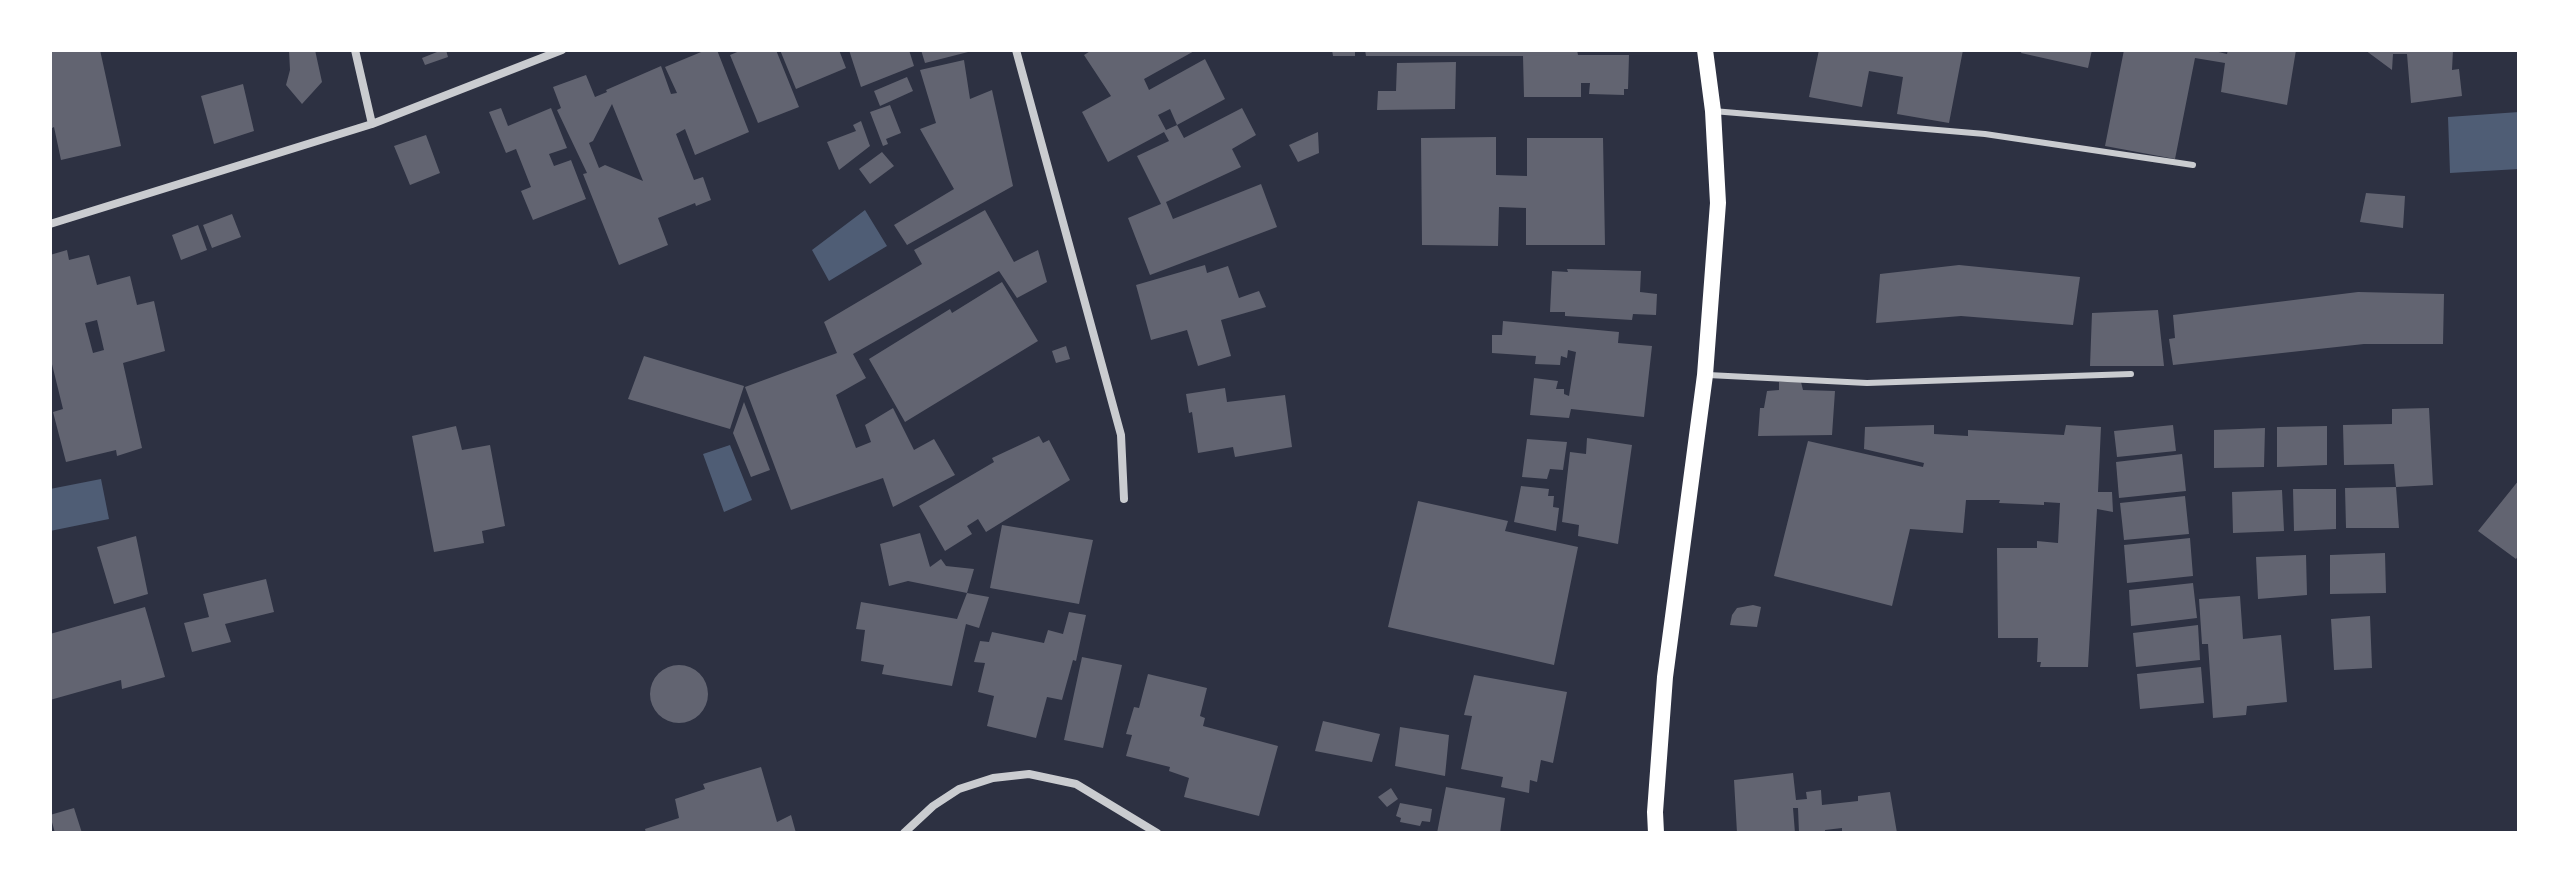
<!DOCTYPE html>
<html>
<head>
<meta charset="utf-8">
<style>
	body { margin:0 }
	#map { position:relative; width:2569px; height:883px; overflow:hidden; background:#2d3142; font-family:"Open Sans",sans-serif }
	canvas { display:block }
	.frame { position:absolute; inset:0; border:52px solid #fff; pointer-events:none }
</style>
</head>
<body>
<div id="map">
<canvas width="2569" height="883"></canvas>
<div class="frame"></div>
</div>
<script>
const c = document.querySelector('canvas').getContext('2d');
c.lineJoin = 'round';
function fillPath(path, color) { c.fillStyle = color; c.fill(path, 'evenodd'); }
const shape = rows => new Path2D(rows.map(r => 'M' + r).join(''));
function trace(path, color, width, dash) { c.strokeStyle = color; c.lineWidth = width; c.lineCap = dash ? 'butt' : 'round'; c.setLineDash(dash || []); c.stroke(path); }
const water = shape([
	[2519,112,2519,169,2450,173,2448,117],
	[865,210,887,246,829,281,812,250],
	[730,445,752,500,724,512,703,454],
	[101,479,109,519,50,531,50,489]
]);
const building = shape([
	[50,50,100,50,121,146,61,160,54,127,50,129],
	[289,50,315,50,322,82,302,104,286,85,290,70],
	[442,50,446,50,448,57,425,65,422,58],
	[706,50,717,50,749,132,695,155,685,129,676,134,694,180,703,177,711,200,696,206,695,203,658,218,668,245,619,265,583,174,587,173,557,110,561,108,553,87,586,75,595,97,607,92,606,90,661,66,671,94,677,93,665,67],
	[612,104,643,181,605,165,599,168,589,143,593,141],
	[742,50,776,50,799,107,758,123,730,55],
	[780,50,839,50,846,68,796,89],
	[849,50,909,50,914,66,861,87],
	[921,50,972,50,972,51,925,63],
	[1092,50,1196,50,1144,79,1149,90,1205,59,1225,99,1177,125,1170,109,1158,115,1166,130,1177,125,1184,138,1242,108,1256,135,1232,149,1241,167,1166,202,1173,219,1261,184,1277,227,1150,275,1128,218,1161,204,1137,156,1169,141,1164,132,1108,162,1082,112,1111,96,1084,55],
	[1332,50,1355,50,1355,56,1333,56],
	[1365,50,1577,50,1578,55,1629,55,1628,89,1624,89,1624,95,1589,94,1590,83,1581,83,1581,97,1524,97,1523,56,1366,56],
	[1819,50,1963,50,1949,123,1897,114,1903,77,1869,71,1862,107,1809,97],
	[2022,50,2092,50,2088,68,2021,53],
	[2124,50,2210,50,2227,54,2228,50,2296,50,2287,105,2221,92,2225,63,2195,58,2175,159,2105,146],
	[2365,50,2453,50,2452,70,2459,69,2462,96,2411,103,2407,54,2393,54,2392,70],
	[964,60,970,99,992,90,1013,186,907,245,894,225,954,189,920,129,936,123,920,70],
	[1456,62,1455,109,1377,110,1378,91,1396,91,1397,63],
	[907,77,913,91,880,106,874,91],
	[243,84,254,131,214,144,201,96],
	[890,105,901,133,886,139,888,144,883,146,870,112],
	[501,108,508,126,551,108,567,148,549,154,554,166,571,160,586,199,533,220,521,191,531,187,516,149,506,153,489,112],
	[861,121,870,146,839,170,827,142,856,131,853,125],
	[1318,132,1319,153,1298,162,1289,145],
	[426,135,440,173,410,185,394,146],
	[1496,137,1496,175,1527,176,1527,138,1603,138,1605,245,1526,245,1526,208,1499,207,1498,246,1422,245,1421,138],
	[882,152,894,166,870,184,859,169],
	[2366,193,2405,196,2403,228,2360,222],
	[985,210,1014,262,1038,250,1047,282,1017,298,999,271,853,354,866,378,836,395,856,448,871,442,865,425,893,408,914,450,934,439,955,475,893,507,883,478,791,510,745,387,837,353,824,322,922,264,914,250],
	[232,214,241,237,212,248,203,225],
	[198,225,207,250,181,260,172,235],
	[67,250,69,260,89,255,97,285,130,276,137,305,154,301,165,351,123,363,142,448,117,456,116,450,66,462,53,412,63,409,50,356,50,255],
	[97,320,104,350,93,353,85,323],
	[1205,265,1207,273,1228,266,1239,298,1259,291,1266,307,1221,320,1231,356,1198,366,1187,330,1151,340,1136,285],
	[1959,265,2080,277,2073,325,1961,316,1876,323,1880,274],
	[1567,269,1641,271,1640,292,1657,294,1656,315,1633,314,1632,320,1565,316,1565,312,1550,312,1552,271,1568,272],
	[1002,282,1038,341,905,422,869,359,950,309,952,313],
	[2358,292,2444,294,2443,344,2364,344,2173,365,2169,339,2175,338,2173,315],
	[2158,310,2164,366,2090,366,2092,313],
	[1503,321,1619,332,1618,343,1652,346,1644,417,1571,409,1569,418,1530,415,1534,378,1558,381,1556,389,1564,389,1564,394,1569,396,1576,352,1568,350,1567,358,1561,356,1560,365,1535,364,1536,356,1492,353,1492,335,1502,335],
	[1066,346,1070,359,1056,363,1052,351],
	[644,356,744,386,730,429,628,399],
	[1779,382,1801,382,1803,390,1835,391,1832,435,1758,436,1760,408,1764,408,1767,391,1779,390],
	[1225,388,1227,402,1285,395,1292,447,1235,457,1233,447,1198,453,1192,412,1189,413,1186,394],
	[744,402,770,470,751,477,733,433],
	[2429,408,2433,485,2396,487,2394,464,2344,465,2343,425,2392,424,2392,409],
	[1934,425,1934,434,1968,436,1968,430,2064,435,2066,425,2101,427,2098,492,2112,492,2113,512,2097,509,2088,667,2040,667,2041,662,2037,662,2038,638,1998,638,1997,548,2037,548,2037,541,2058,543,2060,503,2044,502,2044,505,1999,503,2000,500,1966,500,1963,533,1910,529,1892,606,1774,576,1808,441,1923,467,1924,463,1864,449,1865,427],
	[2173,425,2176,451,2117,457,2114,431],
	[456,426,462,450,490,445,505,526,482,531,484,543,434,552,412,436],
	[2327,426,2327,465,2277,467,2277,427],
	[2265,428,2264,467,2214,468,2214,430],
	[1039,436,1043,443,1049,440,1070,480,986,532,978,519,967,526,972,534,945,551,919,506,994,462,992,458],
	[1587,438,1632,445,1618,544,1578,536,1579,525,1562,522,1570,452,1586,454],
	[1527,439,1567,442,1563,470,1550,469,1547,479,1522,477],
	[2182,454,2186,491,2119,498,2116,462],
	[2519,480,2519,555,2516,559,2478,531],
	[1521,486,1549,489,1548,496,1554,496,1553,507,1559,508,1556,531,1514,522],
	[2396,487,2399,528,2346,528,2345,488],
	[2293,489,2336,489,2336,529,2294,531],
	[2282,490,2284,531,2233,533,2232,492],
	[2185,496,2189,534,2124,540,2120,503],
	[1418,501,1508,521,1505,531,1578,547,1554,665,1388,627],
	[1002,525,1093,540,1079,604,990,588],
	[920,533,930,567,941,559,946,566,974,569,967,593,989,597,979,628,966,624,952,686,882,674,884,665,861,661,865,630,856,629,861,602,957,619,967,593,908,581,889,586,880,544],
	[136,536,148,594,114,604,97,547],
	[2190,538,2193,576,2127,583,2124,545],
	[2385,553,2386,593,2330,594,2330,555],
	[2306,555,2307,595,2258,599,2256,557],
	[266,579,274,612,225,624,231,642,192,652,184,623,209,617,203,594],
	[2193,583,2197,618,2131,626,2129,590],
	[2240,596,2243,639,2281,635,2287,702,2247,706,2246,715,2213,718,2208,644,2202,644,2199,599],
	[1753,605,1761,607,1757,627,1730,625,1732,615,1737,608],
	[145,607,165,677,122,689,121,680,50,700,50,634],
	[1069,612,1086,615,1076,661,1073,660,1062,700,1047,697,1036,738,987,726,994,696,978,692,985,663,974,662,980,641,989,642,992,632,1044,643,1048,630,1063,634],
	[2370,616,2372,668,2334,670,2331,619],
	[2198,625,2200,660,2136,667,2133,633],
	[1082,657,1122,665,1103,748,1064,740],
	'650 694a29 29 0 1 1 58 0a29 29 0 1 1-58 0Z',
	[2201,667,2204,703,2140,709,2137,674],
	[1148,674,1207,688,1200,716,1205,718,1203,726,1278,746,1259,816,1184,797,1189,778,1169,771,1170,767,1126,756,1132,735,1126,734,1134,707,1139,708],
	[1474,675,1567,692,1553,763,1541,760,1537,782,1530,780,1529,793,1501,787,1503,777,1461,769,1472,716,1464,715],
	[1323,721,1380,734,1372,762,1315,751],
	[1400,727,1449,735,1445,776,1395,766],
	[761,767,777,822,791,815,796,833,646,833,645,829,679,818,675,799,705,789,703,784],
	[1793,773,1796,800,1807,799,1806,792,1821,790,1822,805,1858,801,1858,796,1890,792,1897,833,1842,833,1842,828,1825,830,1825,833,1799,833,1798,808,1793,808,1795,833,1737,833,1734,780],
	[1446,787,1505,798,1500,833,1437,833],
	[1391,788,1398,799,1387,807,1378,797],
	[1400,803,1432,809,1430,822,1422,821,1420,826,1400,822,1401,818,1396,816],
	[74,808,82,833,55,833,50,815]
]);
const service = shape([
	[1713,111,1985,134,2193,165],
	[1708,375,1867,383,2131,374]
]);
const minor = shape([
	[355,50,372,124],
	[1016,50,1121,435,1124,499],
	[50,224,372,124,562,50],
	[904,833,933,806,959,789,993,778,1029,774,1076,784,1157,833]
]);
const secondary = shape([
	[1656,833,1655,812,1665,677,1705,375,1718,203,1713,111,1705,50]
]);
fillPath(water, '#4f5d75');
fillPath(building, '#626471');
trace(service, '#caccd0', 6);
trace(minor, '#caccd0', 8);
trace(secondary, '#fff', 16);
</script>
</body>
</html>
